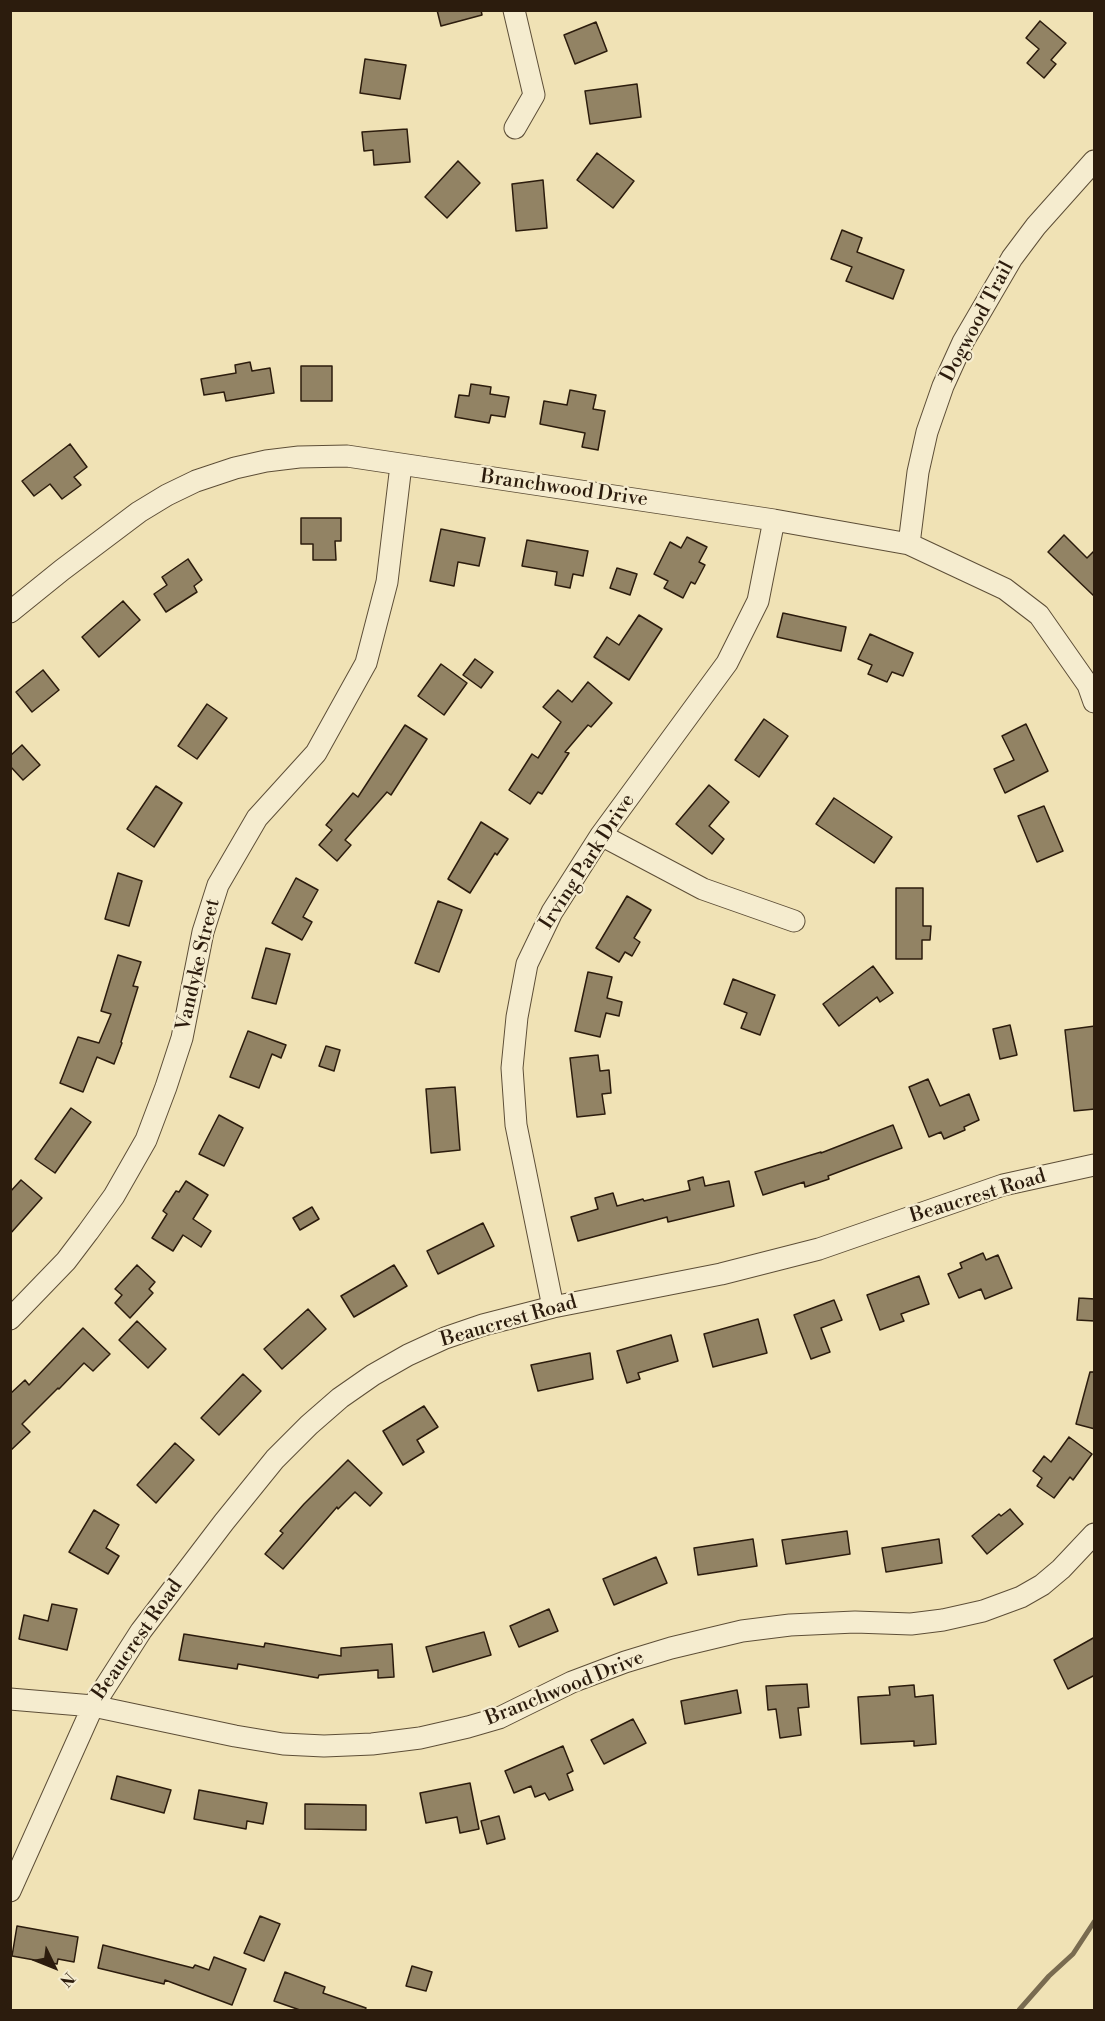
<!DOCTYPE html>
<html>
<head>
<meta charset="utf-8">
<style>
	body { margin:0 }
	#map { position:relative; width:1105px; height:2021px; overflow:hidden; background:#f0e2b5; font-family:"Libre Bodoni",serif }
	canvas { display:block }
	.frame { position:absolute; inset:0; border:12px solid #2c1c0d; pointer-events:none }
	.north { position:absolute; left:24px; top:1937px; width:60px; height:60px; -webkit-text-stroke:4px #f5eccf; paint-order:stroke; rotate:133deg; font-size:16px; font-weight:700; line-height:24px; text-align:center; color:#2c1c0d }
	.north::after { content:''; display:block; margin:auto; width:21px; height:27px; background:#2c1c0d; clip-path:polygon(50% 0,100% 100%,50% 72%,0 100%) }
</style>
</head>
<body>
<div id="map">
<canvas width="1105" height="2021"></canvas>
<div class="frame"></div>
<div class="north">N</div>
</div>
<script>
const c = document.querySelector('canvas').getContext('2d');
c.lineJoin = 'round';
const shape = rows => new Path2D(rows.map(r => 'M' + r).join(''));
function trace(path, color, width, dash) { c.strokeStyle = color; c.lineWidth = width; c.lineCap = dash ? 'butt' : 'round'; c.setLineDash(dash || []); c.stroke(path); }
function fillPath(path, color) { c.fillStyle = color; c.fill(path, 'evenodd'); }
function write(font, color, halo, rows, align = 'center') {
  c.font = font + ' "Libre Bodoni",serif'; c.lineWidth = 4.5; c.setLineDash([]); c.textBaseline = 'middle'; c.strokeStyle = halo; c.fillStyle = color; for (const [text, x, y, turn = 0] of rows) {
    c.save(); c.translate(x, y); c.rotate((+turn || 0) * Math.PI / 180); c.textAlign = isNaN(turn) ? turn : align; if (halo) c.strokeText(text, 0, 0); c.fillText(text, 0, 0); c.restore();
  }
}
const stream = shape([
	[1019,2010,1049,1976,1073,1954,1094,1922]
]);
const building = shape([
	[437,10,481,10,482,15,441,26,437,10],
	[1040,21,1066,43,1051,60,1056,64,1044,78,1027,63,1039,49,1026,38,1040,21],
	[596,22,607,51,575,64,564,35,596,22],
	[365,59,406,65,400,99,360,93,365,59],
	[637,84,641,117,590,124,585,91,637,84],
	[407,129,410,162,374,165,373,150,364,151,362,132,407,129],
	[597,153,634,181,613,208,577,180,597,153],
	[458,161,480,183,447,218,425,197,458,161],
	[543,180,547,228,516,231,512,184,543,180],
	[842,230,862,238,857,252,904,270,893,299,846,281,852,267,831,259,842,230],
	[250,362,252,371,270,368,274,393,226,401,224,392,204,395,201,379,236,373,235,365,250,362],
	[301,366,332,366,332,401,301,401,301,366],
	[471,384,491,387,490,394,509,397,505,417,491,415,489,423,455,417,459,395,469,396,471,384],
	[570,390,596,395,593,409,605,411,598,450,582,447,585,433,540,424,544,401,567,405,570,390],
	[70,444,87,467,74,477,81,485,62,499,50,484,34,496,22,481,70,444],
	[301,518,341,518,341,541,335,541,336,560,313,560,313,544,301,544,301,518],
	[441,529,485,538,479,566,458,562,454,586,430,581,441,529],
	[1064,535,1087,558,1095,550,1095,597,1048,552,1064,535],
	[687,537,707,547,699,562,705,565,695,584,691,582,683,598,664,588,668,581,654,574,670,542,681,548,687,537],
	[527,540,588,551,583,576,573,574,570,588,555,585,557,572,522,566,527,540],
	[188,559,202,580,194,586,197,592,166,612,154,594,167,585,162,577,188,559],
	[617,568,637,574,630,595,610,588,617,568],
	[123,601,140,620,99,657,82,637,123,601],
	[783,613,846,627,841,651,777,637,783,613],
	[639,615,662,629,629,680,594,657,607,637,619,645,639,615],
	[870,634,913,653,903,676,892,672,887,682,868,674,872,665,858,659,870,634],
	[475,659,493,672,481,688,463,675,475,659],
	[441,664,467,683,444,715,418,696,441,664],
	[43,670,59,690,32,712,16,692,43,670],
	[588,682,612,703,591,727,588,725,565,752,569,753,542,794,538,792,530,804,509,790,532,754,538,758,561,722,543,707,558,690,572,702,588,682],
	[207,704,227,718,197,759,178,746,207,704],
	[764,719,788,736,759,777,735,760,764,719],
	[1026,724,1048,771,1005,793,994,769,1014,760,1002,736,1026,724],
	[405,725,427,739,391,795,387,792,345,840,351,845,337,861,319,845,332,830,326,825,353,793,358,797,405,725],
	[22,745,40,765,23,780,10,766,10,756,22,745],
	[709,785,729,802,709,826,724,839,712,854,676,824,709,785],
	[156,786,182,803,154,847,127,829,156,786],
	[834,798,892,837,874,863,816,824,834,798],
	[1044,806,1063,851,1037,862,1018,816,1044,806],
	[481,822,508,839,497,855,495,853,470,893,448,879,481,822],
	[118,873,142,881,129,926,105,919,118,873],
	[296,878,318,890,303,917,312,922,302,940,272,923,296,878],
	[896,888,923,888,923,926,931,926,930,940,922,940,922,959,896,959,896,888],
	[627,896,651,910,634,938,640,942,632,956,625,952,619,962,596,948,627,896],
	[438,901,462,910,439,972,415,963,438,901],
	[266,948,290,954,276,1004,252,998,266,948],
	[118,955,141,962,133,986,138,987,121,1042,122,1043,114,1064,97,1057,83,1092,60,1083,78,1037,99,1043,111,1014,101,1011,118,955],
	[873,966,893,993,880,1002,877,997,839,1026,823,1004,873,966],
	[588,972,612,977,607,998,622,1002,619,1016,606,1013,600,1037,575,1031,588,972],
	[733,979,775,995,760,1035,741,1028,747,1013,724,1004,733,979],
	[1010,1025,1017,1055,1000,1059,993,1029,1010,1025],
	[1095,1026,1095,1109,1074,1111,1065,1030,1095,1026],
	[248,1031,286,1045,281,1058,272,1054,259,1088,230,1077,248,1031],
	[326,1046,340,1050,334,1071,319,1066,326,1046],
	[598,1055,600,1071,609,1070,611,1093,602,1094,605,1114,577,1117,570,1058,598,1055],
	[928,1079,940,1106,969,1094,979,1120,964,1127,965,1130,944,1139,941,1132,929,1137,909,1087,928,1079],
	[455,1087,460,1150,431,1153,426,1089,455,1087],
	[71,1108,91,1122,55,1173,35,1159,71,1108],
	[219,1115,243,1128,224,1166,199,1154,219,1115],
	[893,1125,902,1148,828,1176,829,1179,805,1187,804,1182,763,1195,755,1172,821,1152,821,1153,893,1125],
	[703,1177,705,1186,729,1181,734,1206,668,1222,667,1217,578,1241,571,1217,598,1209,595,1198,613,1193,617,1206,643,1199,644,1201,690,1190,688,1181,703,1177],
	[21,1180,42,1198,10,1234,10,1192,21,1180],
	[186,1181,208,1195,193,1219,211,1231,201,1247,183,1235,173,1251,152,1238,167,1214,163,1211,176,1191,179,1192,186,1181],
	[312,1207,319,1219,300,1230,293,1218,312,1207],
	[483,1223,494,1246,438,1274,427,1251,483,1223],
	[983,1253,986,1260,998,1255,1012,1288,985,1299,981,1289,959,1298,948,1274,962,1268,960,1263,983,1253],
	[137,1265,155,1282,149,1289,153,1293,130,1318,115,1303,122,1295,115,1289,137,1265],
	[394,1265,407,1286,354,1317,341,1296,394,1265],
	[919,1276,929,1304,901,1314,904,1321,880,1330,867,1295,919,1276],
	[1079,1298,1095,1299,1095,1321,1077,1320,1079,1298],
	[834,1300,842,1320,821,1328,830,1352,811,1359,794,1315,834,1300],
	[308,1309,326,1329,282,1369,264,1349,308,1309],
	[758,1319,767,1353,713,1367,704,1334,758,1319],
	[137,1321,166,1349,148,1368,119,1340,137,1321],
	[83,1328,110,1354,93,1371,84,1363,59,1389,58,1388,22,1424,30,1432,10,1451,10,1394,25,1380,29,1385,83,1328],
	[671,1335,678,1361,638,1373,640,1379,627,1383,617,1351,671,1335],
	[590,1353,593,1379,538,1391,531,1365,590,1353],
	[1090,1372,1095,1372,1095,1429,1076,1424,1090,1372],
	[243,1374,261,1391,219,1435,201,1418,243,1374],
	[424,1406,438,1427,417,1440,424,1452,403,1465,383,1431,424,1406],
	[1069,1437,1092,1454,1073,1480,1070,1477,1054,1498,1037,1486,1042,1478,1033,1471,1044,1456,1051,1462,1069,1437],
	[175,1443,194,1460,156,1503,137,1485,175,1443],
	[348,1460,382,1493,370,1506,355,1492,338,1509,337,1507,283,1569,265,1554,283,1533,280,1531,304,1504,348,1460],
	[1010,1509,1023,1524,987,1554,972,1536,999,1514,1001,1516,1010,1509],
	[94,1510,119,1525,106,1548,119,1556,108,1574,69,1552,94,1510],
	[847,1531,850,1554,786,1564,782,1540,847,1531],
	[753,1539,757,1566,698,1575,694,1548,753,1539],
	[939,1539,942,1563,886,1572,882,1548,939,1539],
	[656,1557,667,1583,614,1605,603,1579,656,1557],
	[52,1604,77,1609,67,1650,19,1639,24,1615,48,1621,52,1604],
	[549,1609,558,1631,519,1647,510,1626,549,1609],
	[484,1632,491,1655,433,1672,426,1647,484,1632],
	[184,1634,264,1647,265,1643,341,1656,341,1648,392,1644,394,1677,378,1678,378,1670,319,1675,318,1678,238,1664,237,1669,179,1660,184,1634],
	[1095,1637,1095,1675,1068,1689,1054,1660,1095,1637],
	[807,1684,809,1707,798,1708,801,1735,780,1738,776,1709,768,1710,766,1686,807,1684],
	[914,1685,915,1697,933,1695,936,1744,914,1746,914,1741,861,1744,858,1697,890,1695,889,1687,914,1685],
	[737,1690,741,1713,685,1724,681,1701,737,1690],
	[633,1719,646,1743,604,1764,591,1740,633,1719],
	[563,1746,573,1771,567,1774,573,1790,549,1800,545,1793,535,1797,531,1786,514,1793,505,1771,563,1746],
	[117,1776,171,1790,164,1813,111,1799,117,1776],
	[470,1783,479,1829,460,1833,457,1817,426,1823,420,1793,470,1783],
	[199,1790,267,1803,263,1824,247,1821,246,1829,194,1819,199,1790],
	[305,1804,366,1805,366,1830,305,1829,305,1804],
	[499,1816,505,1839,487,1844,481,1821,499,1816],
	[260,1916,280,1924,264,1961,244,1953,260,1916],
	[17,1926,78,1937,74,1962,58,1959,57,1964,12,1956,17,1926],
	[103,1945,193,1968,195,1965,209,1970,214,1957,246,1969,232,2005,165,1980,164,1984,98,1968,103,1945],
	[412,1966,432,1972,426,1991,406,1986,412,1966],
	[285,1972,325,1987,323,1993,366,2008,365,2010,300,2010,274,2001,285,1972]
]);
const minor = shape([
	[514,10,534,95,515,128],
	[909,544,918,472,927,432,943,386,963,342,1012,258,1036,226,1094,161],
	[10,612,62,570,139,512,167,495,196,481,235,468,266,461,299,457,347,456,774,520,909,544,1005,589,1039,615,1088,685,1094,702],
	[601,835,703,889,794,921],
	[553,1307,516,1125,512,1068,517,1017,527,964,552,912,601,835,727,663,758,601,774,520],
	[10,1319,66,1261,88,1232,114,1196,146,1140,166,1087,182,1038,203,932,218,885,257,818,316,753,366,663,387,582,401,465],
	[10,1699,93,1706,235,1736,283,1744,324,1746,372,1744,420,1738,468,1727,499,1718,572,1682,625,1662,671,1648,742,1631,790,1625,855,1622,911,1624,943,1620,983,1611,1021,1597,1042,1585,1061,1569,1094,1534],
	[10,1891,93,1706,141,1631,224,1522,275,1459,309,1425,340,1398,373,1375,408,1355,445,1338,483,1325,553,1307,721,1274,819,1249,1003,1185,1094,1165]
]);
const streetNames = [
	["Dogwood Trail",978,322,-62],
	["Branchwood Drive",564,489,8],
	["Irving Park Drive",588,862,-57],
	["Vandyke Street",199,965,-77],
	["Beaucrest Road",978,1197,-17],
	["Beaucrest Road",509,1322,-16],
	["Beaucrest Road",138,1640,-55],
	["Branchwood Drive",565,1689,-22]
];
trace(stream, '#796b50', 5);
fillPath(building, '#928364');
trace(building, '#2c1c0d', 1.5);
trace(minor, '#5d4e37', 23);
trace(minor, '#f5eccf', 21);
write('20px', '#2c1c0d', '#f5eccf', streetNames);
</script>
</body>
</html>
